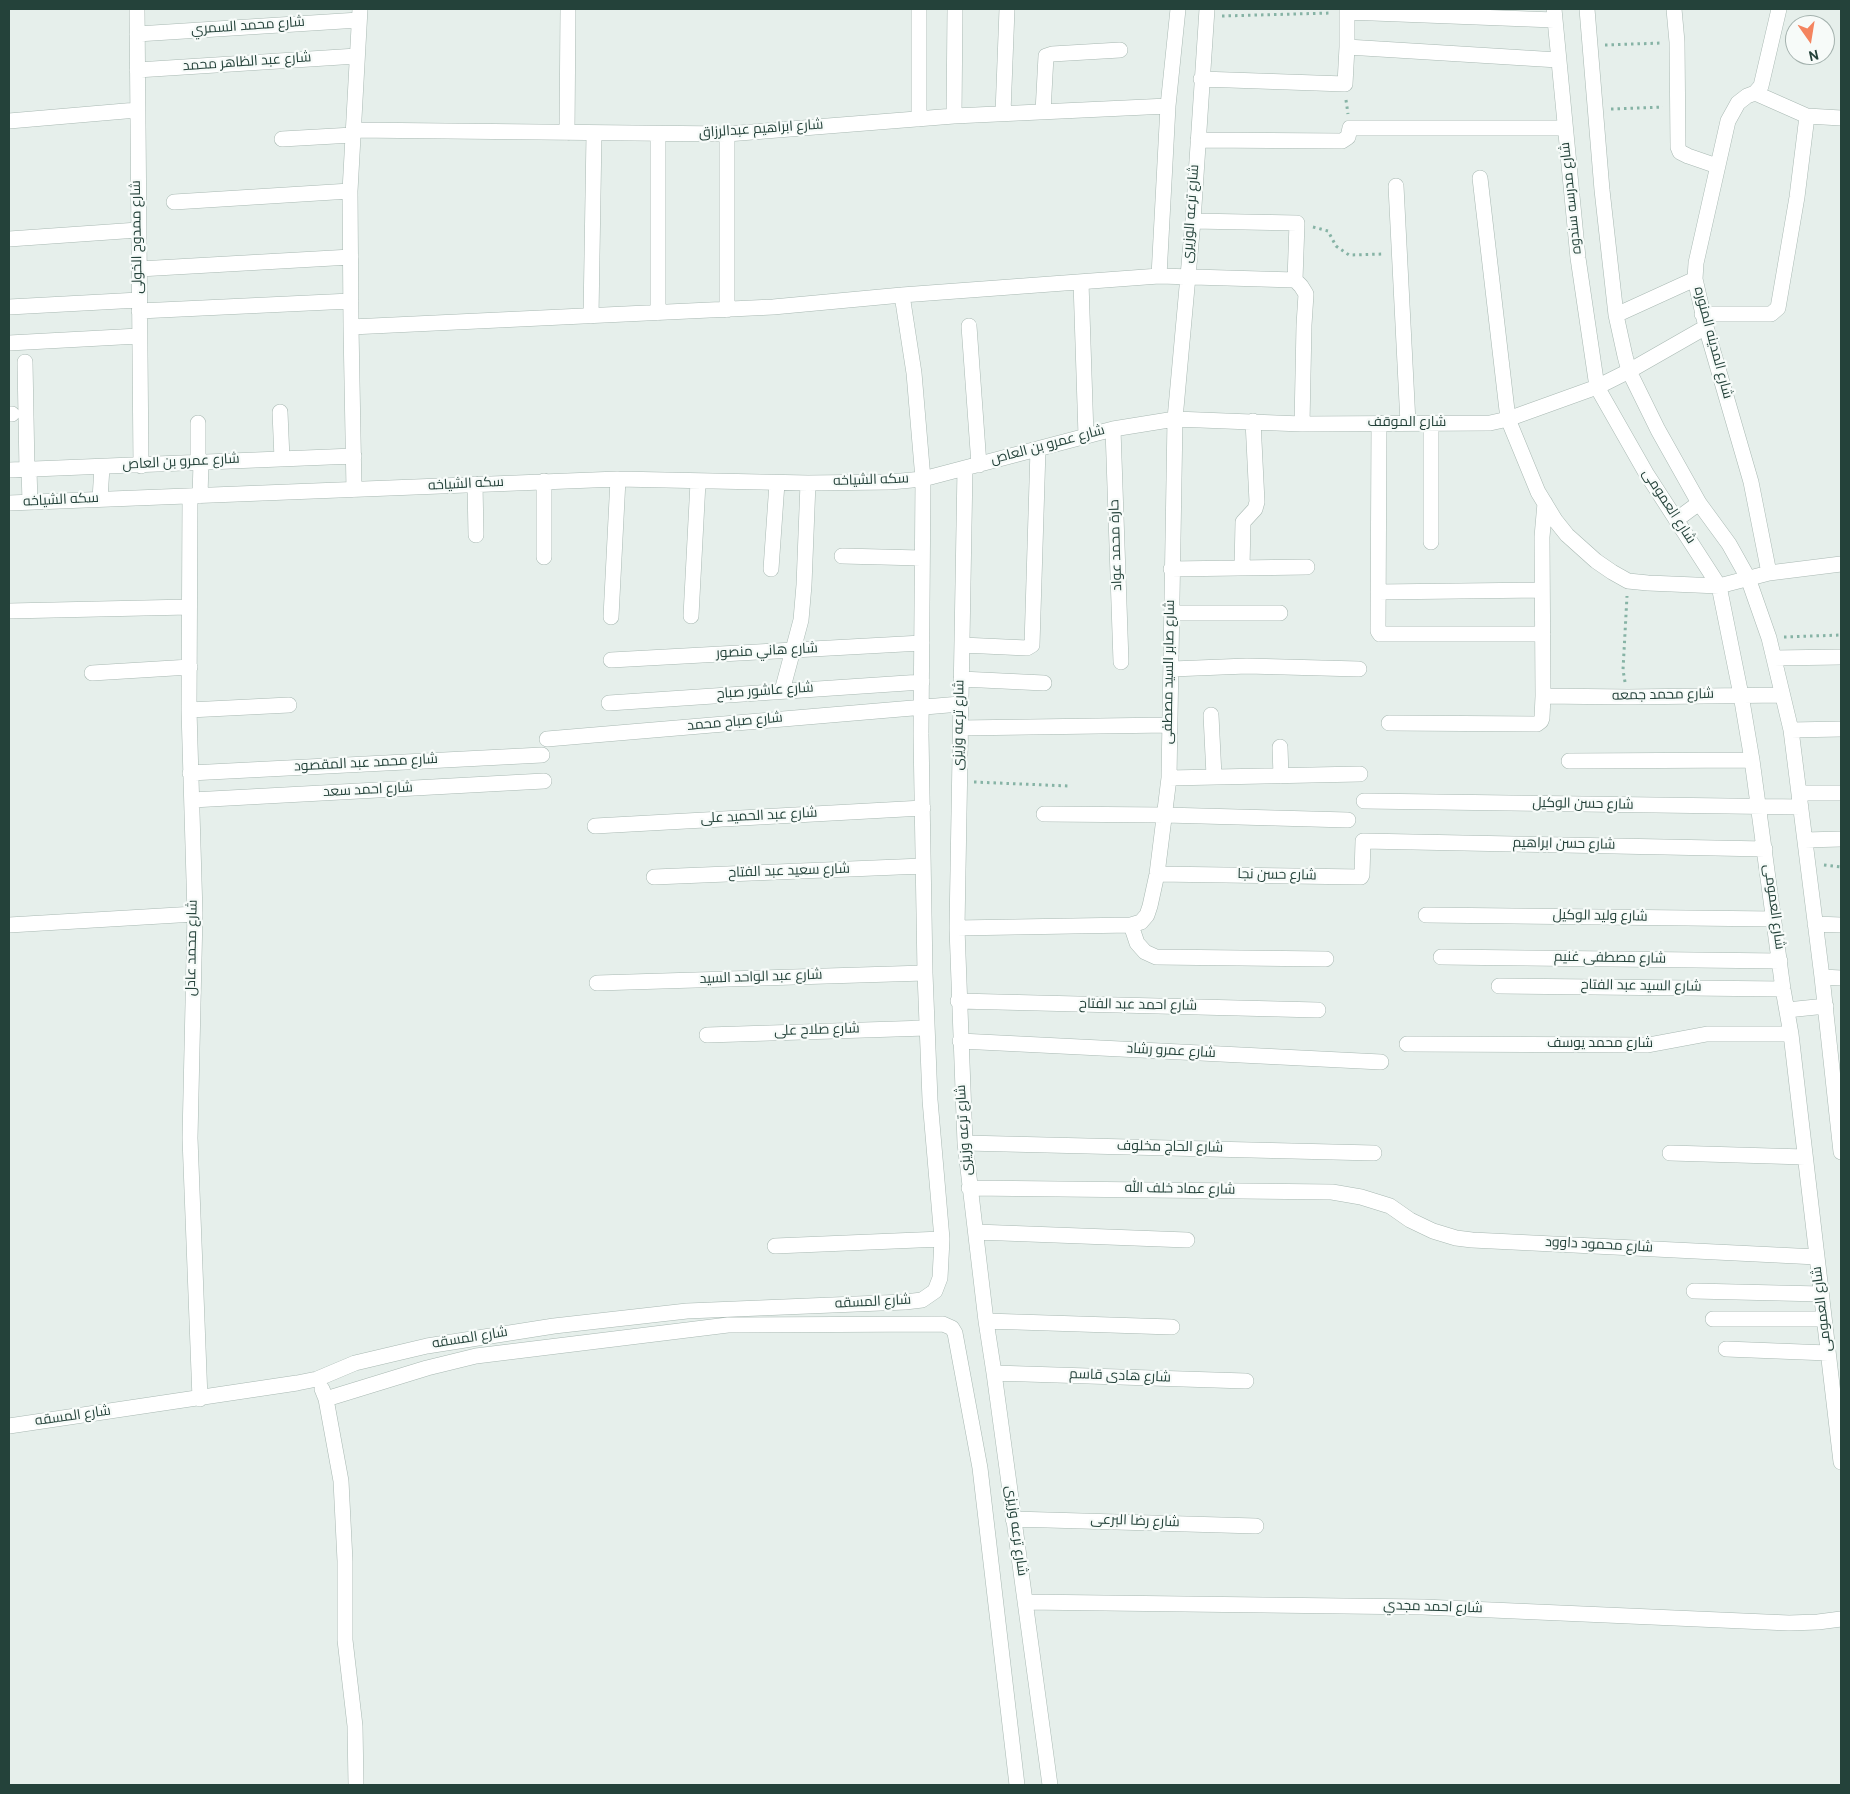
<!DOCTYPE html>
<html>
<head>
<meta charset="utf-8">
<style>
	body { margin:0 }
	#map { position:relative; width:1850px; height:1794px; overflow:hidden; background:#e6efeb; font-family:Overpass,sans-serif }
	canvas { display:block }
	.frame { position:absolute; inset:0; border:10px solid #24423a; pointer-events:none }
	.north { position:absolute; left:1785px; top:15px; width:50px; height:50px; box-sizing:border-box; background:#f7fbf9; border:1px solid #a3b1ad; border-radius:50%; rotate:167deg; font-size:14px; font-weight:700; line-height:20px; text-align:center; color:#24423a }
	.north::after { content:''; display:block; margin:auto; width:18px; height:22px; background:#f4845f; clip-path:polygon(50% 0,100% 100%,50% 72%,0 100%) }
</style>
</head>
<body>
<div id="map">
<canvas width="1850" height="1794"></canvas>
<div class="frame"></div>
<div class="north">N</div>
</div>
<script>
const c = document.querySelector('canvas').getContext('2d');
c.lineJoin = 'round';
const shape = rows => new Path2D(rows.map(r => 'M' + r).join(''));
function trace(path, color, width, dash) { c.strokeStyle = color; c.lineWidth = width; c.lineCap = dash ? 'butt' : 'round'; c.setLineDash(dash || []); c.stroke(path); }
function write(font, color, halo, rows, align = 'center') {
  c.font = font + ' Overpass,Cairo,sans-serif'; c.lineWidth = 4.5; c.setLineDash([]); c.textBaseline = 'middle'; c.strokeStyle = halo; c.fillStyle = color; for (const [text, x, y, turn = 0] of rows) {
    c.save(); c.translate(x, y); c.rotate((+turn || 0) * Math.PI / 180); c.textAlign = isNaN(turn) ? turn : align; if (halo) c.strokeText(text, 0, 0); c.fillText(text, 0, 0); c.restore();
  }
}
const path = shape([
	[1222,16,1331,13],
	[1605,45,1662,43],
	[1346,100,1348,114],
	[1611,109,1663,107],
	[1313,227,1328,231,1336,246,1349,255,1384,254],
	[1784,637,1841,635],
	[1625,682,1623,670,1627,596],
	[974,782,1068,786],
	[1824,865,1841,867]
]);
const minor = shape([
	[137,9,141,466],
	[919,9,919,119],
	[1554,9,1578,258,1597,387,1646,473,1719,586,1741,695,1752,760,1783,989,1791,1034,1841,1462],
	[1587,9,1602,190,1616,315,1625,356,1629,371,1658,430,1699,503,1729,544,1748,578,1769,638,1791,730,1822,977,1841,1152],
	[1674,9,1677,42,1678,147,1680,152,1688,156,1717,166],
	[1347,12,1554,20],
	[137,34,359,20],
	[1347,47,1558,60],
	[137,70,357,56],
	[1201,79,1345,84,1347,47,1347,9],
	[1755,93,1807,116,1841,118],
	[1043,112,1046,56,1052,54,1120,50],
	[1003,113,1007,9],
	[954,116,955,9],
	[9,121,137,110],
	[353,130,727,134,954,116,1168,106],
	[567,133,568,9],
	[282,139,353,135],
	[1198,140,1342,141,1348,137,1350,128,1565,128],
	[1480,178,1508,419,1538,492,1555,520,1567,535,1596,561,1612,572,1628,581,1648,583,1719,586,1769,573,1841,564],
	[1396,186,1408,423],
	[174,202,350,191],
	[1193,221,1297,223,1295,280],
	[9,239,138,230],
	[139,269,351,257],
	[1159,276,1168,106,1178,9],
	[1081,282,1086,436],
	[9,307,139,300],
	[727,310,727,134],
	[139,311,351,301],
	[658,313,658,134],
	[1702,314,1771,314,1778,308,1797,197,1807,116],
	[1616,315,1695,279],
	[591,316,594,134],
	[969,326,979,465],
	[351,327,773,307,902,295,1159,276,1295,280,1301,286,1306,294,1304,325,1302,424],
	[9,343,139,336],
	[25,362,27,470],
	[280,412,282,459],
	[9,414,12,414],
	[198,423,198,463],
	[1379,423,1378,631,1380,634,1543,634],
	[1113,429,1121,662],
	[965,468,957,928,965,1143,986,1321,994,1373,1050,1785],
	[9,470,354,456],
	[29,470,30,502],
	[475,484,476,535],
	[354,490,351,327,350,191,360,9],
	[200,496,201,463],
	[190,497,189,710,195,914,190,1138,200,1399],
	[100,499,102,467],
	[9,503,618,479,808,483,890,482,923,479,1113,429,1175,419,1302,424,1490,423,1508,419,1597,387,1629,371,1706,327],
	[1676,520,1699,503],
	[1431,542,1431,423],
	[842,556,921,558],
	[544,557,544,481],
	[1242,568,1243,522,1255,509,1257,502,1253,421],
	[771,569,777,483],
	[1171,569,1307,567],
	[1769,573,1751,482,1706,327,1695,279,1696,263,1728,121,1738,103,1747,96,1755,93,1761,86,1779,9],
	[1378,592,1542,590],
	[9,611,189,607],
	[1172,613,1280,613],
	[691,616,698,482],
	[611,617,618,479],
	[962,645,1027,648,1032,645,1038,449],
	[1774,658,1841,657],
	[611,660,922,643],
	[1172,669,1247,666,1359,669],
	[92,673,190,667],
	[961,679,1044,683],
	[782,691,801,620,804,585,808,483],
	[1543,696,1628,697,1782,695],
	[609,703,922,682],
	[189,710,289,705],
	[1211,715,1214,776],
	[1389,723,1537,724,1541,721,1542,718,1543,696,1542,537,1545,503],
	[960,728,1169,725],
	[1791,730,1841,729],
	[547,739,960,704],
	[1280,747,1281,776],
	[1569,761,1752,760],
	[190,773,542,755],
	[1169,778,1360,774],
	[1800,793,1841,793],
	[192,800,544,781],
	[1364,801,1801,807],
	[1044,814,1165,815,1348,820],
	[595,826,923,808],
	[1805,840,1841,839],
	[1157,874,1361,877,1362,875,1363,841,1765,849],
	[654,877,923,866],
	[1426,915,1774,919],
	[1815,924,1841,925],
	[9,925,195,914],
	[1131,925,1137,943,1145,952,1156,957,1326,959],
	[957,928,1131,925,1141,922,1147,915,1150,906,1157,874,1169,778,1175,419,1193,221,1207,9],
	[1441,957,1780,961],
	[1822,977,1841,978],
	[597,983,925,973],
	[1499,986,1783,989],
	[958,1001,1318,1010],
	[1787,1010,1826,1006],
	[707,1035,927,1028],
	[960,1041,1381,1062],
	[1407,1044,1648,1045,1707,1034,1791,1034],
	[965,1143,1374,1153],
	[1670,1153,1805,1157],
	[969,1188,1332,1192,1361,1197,1390,1206,1410,1220,1433,1231,1456,1238,1472,1240,1817,1257],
	[976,1232,1187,1240],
	[775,1246,942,1239],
	[1694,1291,1821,1294],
	[1713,1319,1824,1319],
	[986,1321,1172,1327],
	[1726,1349,1828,1353],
	[994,1373,1246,1381],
	[322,1389,326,1399,341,1481,345,1561,345,1640,355,1726,356,1785],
	[326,1399,427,1368,476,1356,728,1325,943,1324,952,1328,955,1333,980,1468,1017,1785],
	[9,1426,297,1383,317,1379,355,1363,427,1346,554,1326,687,1311,905,1302,922,1300,935,1291,940,1278,942,1239,930,1100,925,973,921,734,923,479,914,373,902,295],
	[1013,1519,1256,1526],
	[1025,1602,1423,1607,1789,1623,1818,1622,1841,1619]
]);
const streetNames = [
	["شارع محمد السمري",248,27,-4],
	["شارع عبد الظاهر محمد",247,63,-4],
	["شارع ابراهيم عبدالرزاق",761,130,-4],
	["شارع مدرسه سندوه",1572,198,-96],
	["شارع ترعه الوزيرى",1192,214,-86],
	["شارع ممدوح الخولى",138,237,-91],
	["شارع المدينه المنوره",1712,343,75],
	["شارع الموقف",1407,423],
	["شارع عمرو بن العاص",1048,446,-15],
	["شارع عمرو بن العاص",181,463,-3],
	["سكه الشياخه",871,481,-2],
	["سكه الشياخه",466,485,-3],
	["سكه الشياخه",61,501,-3],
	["شارع العمومى",1668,507,57],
	["حارة محمد عواد",1117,545,-92],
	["شارع هاني منصور",767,652,-3],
	["شارع صابر السيد مصطفى",1170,672,-89],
	["شارع عاشور صباح",765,692,-4],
	["شارع محمد جمعه",1663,696,-1],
	["شارع صباح محمد",735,723,-5],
	["شارع ترعه وزيزى",960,725,-89],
	["شارع محمد عبد المقصود",366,764,-3],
	["شارع احمد سعد",368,791,-3],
	["شارع حسن الوكيل",1583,805,1],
	["شارع عبد الحميد على",759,817,-3],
	["شارع حسن ابراهيم",1564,845,1],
	["شارع سعيد عبد الفتاح",789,872,-2],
	["شارع حسن نجا",1277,876,1],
	["شارع العمومى",1773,907,82],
	["شارع وليد الوكيل",1600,917,1],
	["شارع محمد عادل",193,948,-89],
	["شارع مصطفى غنيم",1610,959,1],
	["شارع عبد الواحد السيد",761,978,-2],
	["شارع السيد عبد الفتاح",1641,987,1],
	["شارع احمد عبد الفتاح",1138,1006,1],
	["شارع صلاح على",817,1031,-2],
	["شارع محمد يوسف",1600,1044],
	["شارع عمرو رشاد",1171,1052,3],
	["شارع ترعه وزيزى",965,1130,-94],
	["شارع الحاج مخلوف",1170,1148,1],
	["شارع عماد خلف الله",1180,1190,1],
	["شارع محمود داوود",1599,1246,3],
	["شارع المسقه",873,1303,-3],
	["شارع العمومى",1823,1309,-97],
	["شارع المسقه",470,1339,-9],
	["شارع هادى قاسم",1120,1377,2],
	["شارع المسقه",73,1417,-8],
	["شارع رضا البرعى",1135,1522,2],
	["شارع ترعه وزيزى",1015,1531,82],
	["شارع احمد مجدي",1433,1608,2]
];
trace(minor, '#a8b8b2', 16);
trace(path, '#86b3a5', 3, [2.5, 4]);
trace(minor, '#fff', 15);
write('14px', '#24423a', '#f7fbf9', streetNames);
</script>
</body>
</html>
